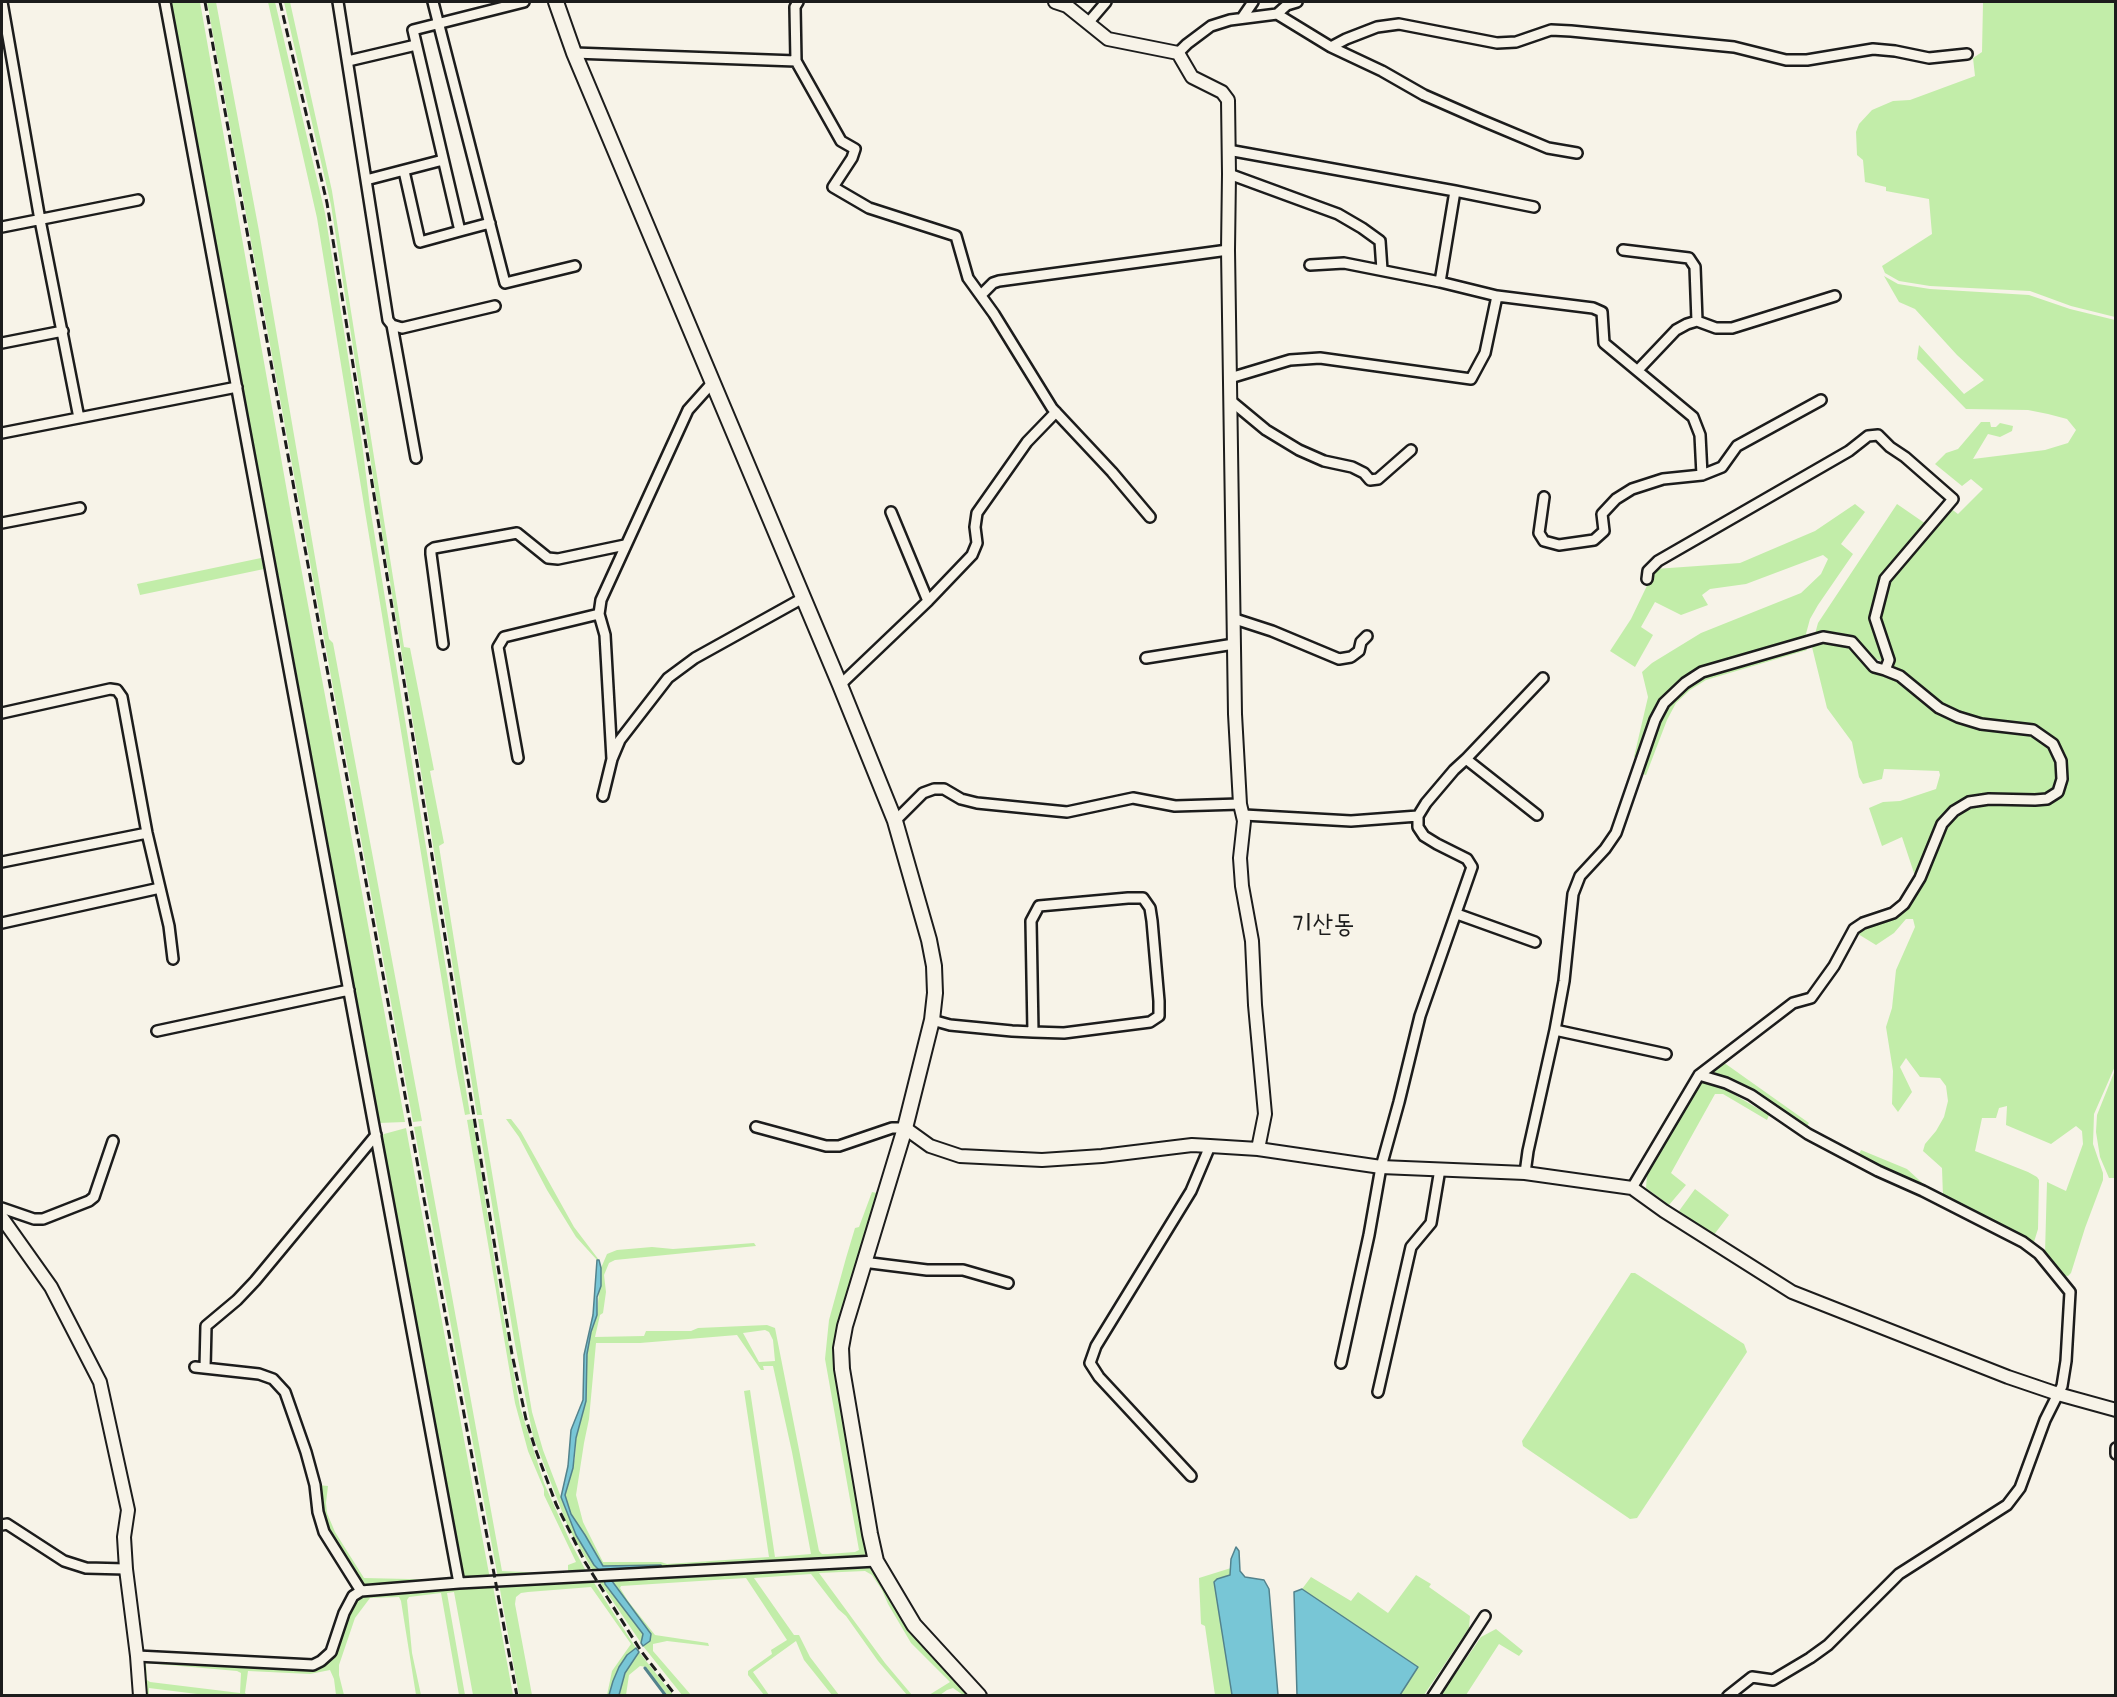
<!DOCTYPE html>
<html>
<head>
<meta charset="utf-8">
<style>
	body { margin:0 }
	#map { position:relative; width:2117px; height:1697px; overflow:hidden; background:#f7f3e8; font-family:Dekko,sans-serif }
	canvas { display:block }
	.frame { position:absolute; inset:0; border:3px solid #1c1c1c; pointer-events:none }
</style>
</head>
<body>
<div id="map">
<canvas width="2117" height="1697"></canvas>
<div class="frame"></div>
</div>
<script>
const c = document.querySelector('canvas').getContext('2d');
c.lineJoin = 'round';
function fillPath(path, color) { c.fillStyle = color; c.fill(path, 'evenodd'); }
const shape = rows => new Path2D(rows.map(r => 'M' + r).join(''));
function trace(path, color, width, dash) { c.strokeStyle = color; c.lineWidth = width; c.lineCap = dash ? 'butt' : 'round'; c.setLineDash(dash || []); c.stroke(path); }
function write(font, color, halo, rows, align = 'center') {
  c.font = font + ' Dekko,"Poor Story",sans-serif'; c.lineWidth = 6; c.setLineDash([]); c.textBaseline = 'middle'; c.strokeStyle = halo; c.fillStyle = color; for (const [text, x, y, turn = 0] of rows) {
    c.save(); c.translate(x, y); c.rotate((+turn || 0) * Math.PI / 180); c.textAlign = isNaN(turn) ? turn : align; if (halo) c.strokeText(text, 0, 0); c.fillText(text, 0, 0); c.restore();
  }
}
const green = shape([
	[170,2,200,2,291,514,405,1122,378,1123,292,648],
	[207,2,216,2,259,231,329,639,333,643,422,1121,413,1122],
	[268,2,275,2,325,213,362,443,370,507,470,1114,465,1115,456,1067,317,218],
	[284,2,290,2,332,191,404,647,410,648,434,770,430,771,444,843,439,846,482,1115,477,1115,377,502,331,205],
	[1962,2,2115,2,2115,317,2071,306,2030,291,1930,286,1899,281,1885,273,1882,266,1932,234,1929,199,1886,191,1886,187,1865,182,1863,160,1857,155,1856,132,1859,124,1872,110,1893,101,1910,100,1975,76,1973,58,1982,52,1983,3],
	[1884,276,1898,284,1930,289,2029,295,2070,309,2115,320,2116,1064,2094,1114,2093,1144,2103,1173,2103,1180,2085,1228,2071,1273,2068,1276,2060,1275,2045,1253,2047,1182,2066,1191,2083,1144,2082,1131,2076,1126,2051,1144,2006,1125,2007,1106,1999,1108,1996,1118,1982,1118,1975,1151,2028,1172,2037,1177,2039,1180,2038,1229,2034,1242,2022,1239,1943,1197,1942,1168,1923,1151,1925,1144,1936,1131,1944,1117,1948,1101,1946,1086,1940,1078,1920,1077,1906,1058,1900,1067,1912,1092,1898,1112,1892,1104,1893,1071,1886,1027,1892,1008,1896,970,1915,927,1913,919,1906,919,1894,933,1876,945,1858,934,1864,928,1881,922,1904,910,1921,883,1946,823,1962,808,1971,803,2050,803,2061,793,2065,778,2065,759,2062,750,2051,737,2042,731,2031,728,1979,722,1939,706,1922,694,1922,700,1934,708,1967,724,1982,728,2013,730,2037,737,2046,743,2056,757,2058,779,2056,789,2044,796,2032,799,1971,800,1959,803,1938,827,1917,882,1902,837,1882,846,1869,808,1883,802,1900,801,1936,789,1940,775,1939,771,1884,769,1882,779,1863,784,1859,777,1852,742,1827,708,1811,643,1827,640,1849,644,1870,669,1883,673,1890,668,1892,656,1882,627,1881,614,1886,589,1891,575,1950,508,1958,514,1983,489,1971,479,1962,486,1935,464,1946,453,1958,449,1981,422,1990,422,1991,427,1996,427,2000,423,2013,426,2012,431,2000,437,1988,434,1973,459,2045,450,2068,443,2076,430,2067,419,2048,414,2028,410,1966,409,1917,359,1919,345,1964,394,1984,380,1957,355,1915,309,1899,302],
	[1855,504,1865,512,1841,544,1853,554,1818,605,1810,619,1804,641,1684,679,1669,691,1660,705,1638,759,1634,757,1648,697,1642,672,1652,663,1701,633,1801,593,1821,574,1828,559,1823,555,1746,584,1710,589,1702,595,1708,605,1681,615,1655,602,1641,627,1653,635,1635,667,1610,651,1631,619,1655,569,1740,563,1815,531],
	[1897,504,1926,524,1883,575,1874,607,1885,658,1881,661,1876,659,1859,642,1850,636,1836,632,1815,634,1818,623],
	[261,558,264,569,140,595,137,584],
	[1806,646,1807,650,1706,680,1690,690,1676,703,1667,720,1646,775,1639,773,1660,719,1668,703,1687,684,1707,674],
	[1723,1062,1809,1123,1806,1128,1712,1071],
	[2115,1070,2115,1178,2109,1178,2100,1157,2096,1132,2097,1115],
	[1711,1081,1769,1115,1767,1120,1723,1094,1715,1094,1671,1173,1686,1185,1669,1205,1646,1188,1647,1175,1701,1083],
	[473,1119,500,1296,520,1407,544,1483,570,1541,587,1573,568,1574,498,1578,414,1127,421,1126,502,1571,568,1574,568,1565,576,1562,544,1495,544,1489,528,1451,515,1403,467,1120],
	[478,1119,483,1119,532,1412,543,1450,567,1513,602,1573,594,1573,568,1527,533,1436,514,1339],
	[506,1119,511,1119,521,1132,574,1227,599,1260,597,1260,576,1237,547,1190,519,1137],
	[406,1128,490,1579,466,1578,462,1575,382,1137,384,1134],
	[1861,1150,1907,1169,1930,1190,1858,1156],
	[1695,1189,1729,1215,1713,1236,1679,1211],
	[872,1192,877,1193,839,1332,869,1549,867,1553,857,1559,604,1572,605,1570,662,1567,661,1565,603,1566,585,1535,571,1514,565,1495,575,1458,576,1438,586,1401,587,1354,591,1332,597,1315,601,1268,607,1254,617,1250,652,1247,673,1249,754,1243,756,1246,615,1260,609,1263,604,1275,606,1292,603,1313,600,1315,595,1337,644,1336,646,1331,691,1331,698,1328,767,1325,775,1328,819,1551,822,1554,828,1554,855,1552,859,1550,825,1359,829,1320,846,1258,855,1228,859,1227],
	[765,1330,769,1332,773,1340,775,1361,759,1362,743,1333],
	[737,1335,761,1370,764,1370,763,1366,773,1366,792,1452,811,1554,775,1557,750,1390,744,1391,769,1557,667,1564,661,1562,603,1562,583,1522,576,1495,584,1443,589,1419,596,1343,640,1343],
	[1631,1273,1635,1273,1744,1344,1747,1352,1637,1518,1630,1519,1523,1446,1522,1441],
	[318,1485,328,1486,326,1503,327,1513,335,1532,364,1578,452,1580,364,1584,353,1573,330,1533,322,1509],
	[866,1565,875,1568,974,1695,963,1695,953,1688,947,1690,940,1695,929,1695,950,1682,911,1643,888,1604,882,1590,872,1575,865,1571,819,1573,885,1663,912,1695,907,1695,878,1661,846,1616,838,1609,811,1574,754,1578,794,1635,799,1635,810,1657,839,1695,832,1695,804,1660,796,1641,753,1672,769,1695,764,1695,748,1675,748,1671,772,1654,771,1650,787,1640,746,1578,621,1586,620,1588,628,1601,655,1635,708,1643,709,1646,667,1641,653,1644,653,1651,691,1695,682,1695,643,1646,647,1643,630,1606,609,1578],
	[1231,1568,1230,1575,1217,1579,1214,1582,1232,1695,1215,1695,1205,1626,1201,1624,1199,1578],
	[1416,1575,1431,1584,1429,1587,1470,1616,1469,1628,1424,1695,1400,1695,1418,1667,1302,1589,1311,1577,1351,1601,1358,1592,1388,1613],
	[591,1578,636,1648,627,1655,619,1667,613,1681,609,1695,607,1695,612,1671,631,1644,591,1587,528,1592,521,1593,516,1597,515,1604,532,1695,519,1695,499,1584],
	[597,1578,604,1578,605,1584,643,1634,641,1643],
	[493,1586,513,1695,473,1695,454,1592,447,1593,465,1695,459,1695,441,1593,409,1597,407,1600,412,1653,421,1695,416,1695,401,1601,399,1597,370,1598,355,1618,339,1665,339,1675,344,1695,336,1695,334,1679,330,1670,310,1674,248,1671,245,1693,247,1695,205,1695,149,1688,149,1695,144,1695,141,1660,301,1670,312,1669,323,1665,329,1659,348,1612,356,1600,364,1594,372,1591],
	[146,1663,237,1671,241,1673,240,1693,150,1682,147,1680],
	[1496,1629,1523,1651,1519,1656,1499,1644,1466,1695,1441,1695,1481,1637],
	[639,1652,673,1695,667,1695,646,1667,640,1666,629,1675,626,1695,619,1696,625,1673]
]);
const water = shape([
	[597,1260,599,1260,601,1268,601,1286,597,1297,597,1315,591,1332,587,1354,586,1401,576,1438,573,1468,565,1495,571,1514,585,1535,603,1566,661,1565,662,1567,605,1570,602,1573,594,1565,576,1535,561,1497,568,1466,571,1430,583,1400,584,1355,593,1315,597,1260],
	[1236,1547,1239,1551,1240,1571,1245,1577,1264,1580,1269,1589,1278,1695,1232,1695,1214,1582,1217,1579,1230,1575,1231,1559,1236,1547],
	[604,1578,609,1578,612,1581,651,1634,650,1641,643,1646,641,1643,643,1634,605,1584,604,1578],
	[1302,1589,1418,1667,1400,1695,1297,1695,1294,1592,1302,1589],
	[636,1648,639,1652,625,1673,619,1695,609,1695,613,1681,619,1667,627,1655,636,1648]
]);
const stream = shape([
	[645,1668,666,1696]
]);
const minor = shape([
	[2,2,40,220,79,418],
	[165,2,459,1583],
	[338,2,388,320,392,325,402,328,495,306],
	[433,2,505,283,575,266],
	[798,2,795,7,796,61,841,141,855,149,852,158,833,187,869,208,956,236,968,278,994,314,1052,408,1112,472,1150,517],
	[1277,14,1287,5,1297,2],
	[1242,18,1253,2],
	[1088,23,1106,2],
	[1331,47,1382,71,1424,95,1481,120,1548,148,1577,153],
	[574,53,796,61],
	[1178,53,1187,44,1211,26,1230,20,1277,14,1331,47,1346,39,1377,27,1399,24,1497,43,1516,42,1551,30,1571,31,1734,47,1786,60,1807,60,1873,49,1895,51,1929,58,1967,54],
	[348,61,416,45],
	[1228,150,1455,191,1534,207],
	[404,171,420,242,460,231],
	[1229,174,1338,214,1362,228,1380,241,1382,270],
	[366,180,443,160],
	[490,223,460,231,413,30,524,2],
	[2,227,138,200],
	[1623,250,1689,258,1695,267,1697,321],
	[1440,282,1455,191],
	[981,295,993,283,999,281,1228,250],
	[1497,296,1593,308,1602,312,1604,343,1693,417,1700,435,1702,475,1663,479,1632,489,1616,499,1602,514,1604,531,1594,540,1559,545,1544,541,1539,533,1544,497],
	[392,325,416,458],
	[2,343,63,331],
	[1638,370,1676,330,1687,324,1697,321,1716,328,1732,328,1835,296],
	[1230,378,1290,360,1320,358,1471,379,1485,353,1497,296,1440,282,1344,263,1310,265],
	[1231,401,1266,430,1299,450,1324,461,1352,467,1364,473,1370,480,1378,479,1411,450],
	[2,433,237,387],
	[1702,475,1722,467,1737,446,1821,400],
	[891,512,928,601],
	[2,523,80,508],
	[1235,619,1272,631,1339,659,1351,657,1359,651,1361,642,1367,636],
	[443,644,431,554,431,550,434,548,517,533,548,558,558,559,625,545],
	[1146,658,1234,644],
	[840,685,928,601,972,555,977,543,975,527,977,513,1027,442,1056,412],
	[2,713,110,689,117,690,122,697,147,833,169,926,173,959],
	[518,758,498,647,504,637,599,614],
	[612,759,605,635,599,614,601,600,688,410,713,382],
	[1466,759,1537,815],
	[603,796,612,759,620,740,668,678,695,658,803,598],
	[1244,815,1351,821,1418,816,1426,803,1454,770,1466,759,1543,678],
	[895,821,923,793,934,789,944,789,961,799,977,803,1067,812,1133,798,1175,806,1240,804],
	[2,862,147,833],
	[1457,914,1535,942],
	[2,923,160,888],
	[932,1020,950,1025,1012,1031,1033,1032,1064,1033,1150,1022,1159,1016,1159,1001,1152,921,1150,908,1143,898,1128,898,1039,906,1031,921,1033,1032],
	[1555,1030,1666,1054],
	[157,1031,349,990],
	[1699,1075,1726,1083,1751,1095,1808,1134,1878,1171,1923,1191,2023,1242,2039,1254,2070,1292,2066,1361,2062,1386,2045,1420,2020,1488,2007,1505,1899,1574,1828,1645,1810,1658,1773,1680,1752,1677,1728,1696],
	[756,1127,826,1146,839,1146,892,1128,905,1128],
	[1525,1173,1528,1151,1555,1030,1564,981,1573,894,1580,876,1605,849,1616,833,1655,720,1664,703,1685,683,1702,672,1823,637,1852,642,1874,667,1885,670,1889,660,1875,618,1885,579,1953,499,1905,457,1890,447,1878,435,1868,436,1849,451,1658,561,1648,571,1647,579],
	[1632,1188,1699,1075,1793,1003,1811,998,1834,966,1854,929,1863,923,1893,913,1904,904,1920,878,1942,824,1954,811,1969,802,1989,799,2035,800,2047,799,2058,792,2062,779,2061,761,2053,744,2033,730,1981,724,1958,717,1939,708,1900,676,1885,670],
	[2,1208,34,1219,43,1219,89,1201,94,1197,113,1141],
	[863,1262,927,1270,963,1270,1008,1283],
	[1341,1363,1369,1235,1381,1167,1399,1102,1420,1016,1472,867,1467,859,1437,844,1424,836,1418,827,1418,816],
	[195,1367,259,1374,273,1379,285,1392,306,1452,315,1485,318,1512,324,1532,361,1591],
	[205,1368,206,1326,237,1300,255,1281,376,1135],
	[1378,1392,1411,1247,1431,1223,1440,1169],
	[2116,1448,2116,1454],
	[1191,1476,1099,1377,1090,1363,1096,1346,1191,1191,1210,1146],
	[2,1525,7,1524,64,1561,86,1568,126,1569],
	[137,1656,313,1665,321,1661,331,1652,344,1613,353,1596,361,1591,459,1583,876,1561],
	[1433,1696,1485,1616]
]);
const tertiary = shape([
	[1055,2,1067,6,1108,39,1178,53,1192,77,1222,92,1228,100,1229,174,1228,250,1235,714,1240,804,1244,821,1240,858,1242,886,1252,941,1255,1005,1265,1114,1258,1149],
	[905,1128,930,1146,960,1156,1042,1160,1102,1156,1192,1145,1210,1146,1258,1149,1381,1167,1525,1173,1632,1188,1664,1211,1792,1292,2008,1377,2058,1394,2116,1410],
	[2,1218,51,1287,100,1382,128,1510,124,1537,126,1569,137,1656,140,1696]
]);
const secondary = shape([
	[556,2,574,53,840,685,895,821,929,940,934,966,935,993,932,1020,905,1128,845,1326,841,1348,842,1369,870,1534,876,1561,914,1625,979,1696]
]);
const rail = shape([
	[205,2,437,1270,517,1696],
	[280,2,327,203,502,1291,512,1354,526,1419,535,1448,556,1504,585,1562,641,1651,676,1696]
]);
const quarterNames = [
	["기산동",1323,928]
];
fillPath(green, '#c2eda9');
fillPath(water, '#78c6d6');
trace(water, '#53828c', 1.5);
trace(stream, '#53828c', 3);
trace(minor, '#1c1c1c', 14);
trace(tertiary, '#1c1c1c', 16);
trace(secondary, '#1c1c1c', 18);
trace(minor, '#f7f3e8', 9);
trace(tertiary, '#f7f3e8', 12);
trace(secondary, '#f7f3e8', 14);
trace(rail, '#1c1c1c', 3, [9, 4.5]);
write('26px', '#1c1c1c', '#f7f3e8', quarterNames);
</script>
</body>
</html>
